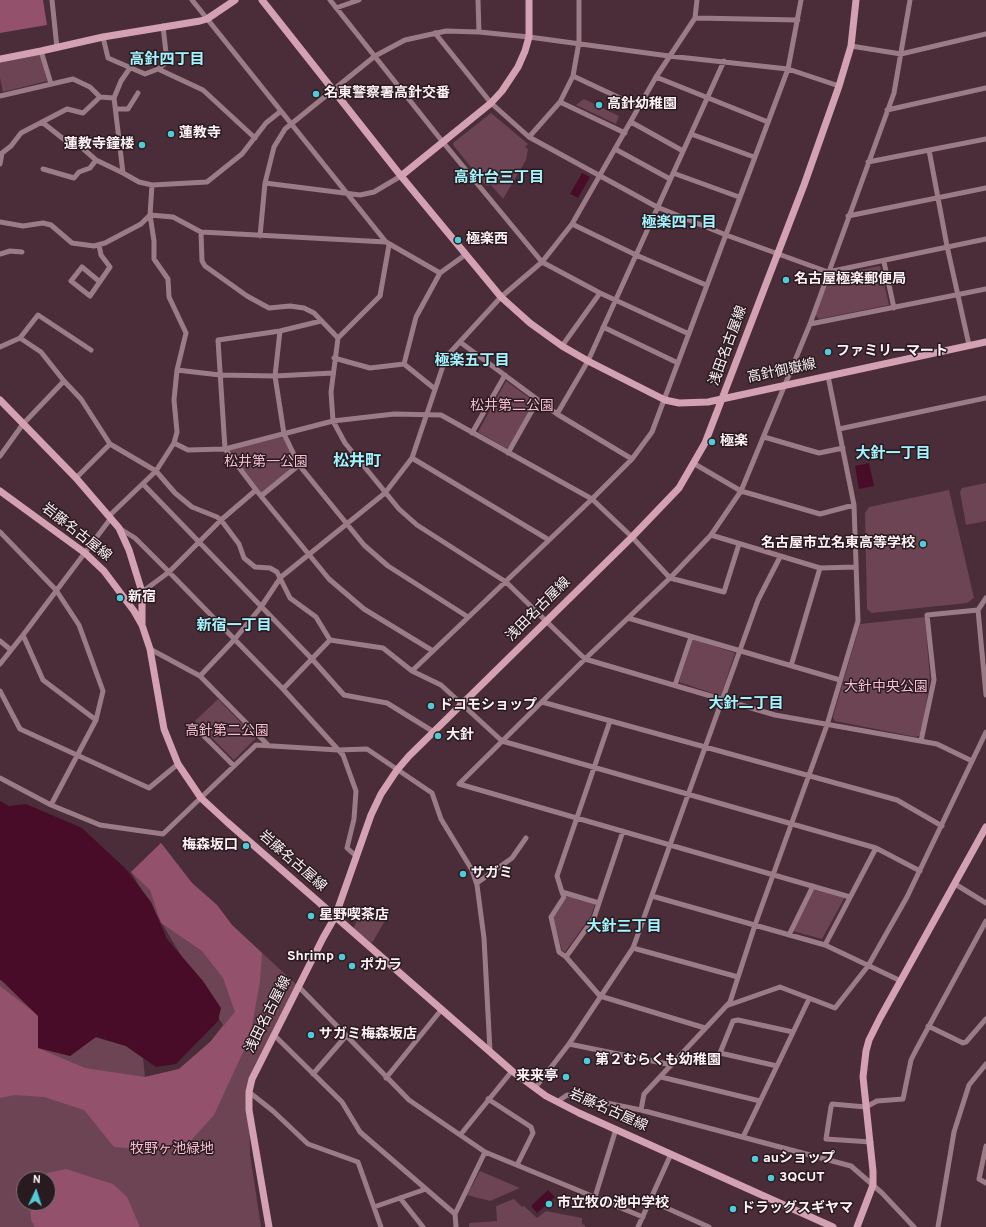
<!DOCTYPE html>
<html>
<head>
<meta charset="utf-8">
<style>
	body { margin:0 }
	#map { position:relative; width:986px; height:1227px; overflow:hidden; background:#4a2d38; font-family:Overpass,sans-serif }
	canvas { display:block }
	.north { position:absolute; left:16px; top:1171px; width:40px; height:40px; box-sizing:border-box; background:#281a1f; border:1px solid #7d7075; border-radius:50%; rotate:4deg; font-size:11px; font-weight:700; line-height:16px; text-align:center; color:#fdf1f5 }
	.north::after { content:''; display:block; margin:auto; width:14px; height:18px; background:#52cbd9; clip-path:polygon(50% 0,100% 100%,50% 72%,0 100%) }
</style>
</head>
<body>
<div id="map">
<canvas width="986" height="1227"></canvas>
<div class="north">N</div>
</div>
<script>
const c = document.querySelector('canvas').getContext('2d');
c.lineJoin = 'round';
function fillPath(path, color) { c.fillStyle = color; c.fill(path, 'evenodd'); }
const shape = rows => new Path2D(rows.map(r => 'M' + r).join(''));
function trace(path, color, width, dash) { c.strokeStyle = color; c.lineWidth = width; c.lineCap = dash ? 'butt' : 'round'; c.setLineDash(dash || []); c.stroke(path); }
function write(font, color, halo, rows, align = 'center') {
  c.font = font + ' Overpass,"Noto Sans JP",sans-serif'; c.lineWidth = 3; c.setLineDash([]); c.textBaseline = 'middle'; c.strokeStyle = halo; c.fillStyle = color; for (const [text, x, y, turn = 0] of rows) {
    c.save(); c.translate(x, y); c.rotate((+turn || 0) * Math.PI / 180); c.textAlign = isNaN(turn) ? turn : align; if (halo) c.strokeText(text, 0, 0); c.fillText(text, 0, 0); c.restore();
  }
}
const green = shape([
	[40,54,47,81,3,92,0,78,0,62],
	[584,99,619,116,616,124,576,105],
	[491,113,528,144,525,147,528,149,526,160,503,199,491,185,486,186,453,145,453,143],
	[880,266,889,305,819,319,815,315,829,276],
	[506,381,535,402,509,447,506,448,478,432],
	[283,437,298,466,261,496,228,450],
	[986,483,986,521,966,525,960,492,962,488],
	[949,490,974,598,967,603,872,613,867,609,865,513,869,507],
	[925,617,930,679,921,735,916,737,835,721,833,717,860,624],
	[693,639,735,653,721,696,679,682],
	[218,699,256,738,234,760,195,721],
	[161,843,192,883,217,905,232,925,298,986,249,1092,250,1154,261,1227,0,1227,0,980,6,983,39,1016,70,1056,95,1037,126,1046,143,1058,145,1077,179,1069,210,1042,223,1025,131,872],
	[24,1179,48,1179,48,1203,24,1203],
	[814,888,845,897,822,939,793,931],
	[568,896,595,904,591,916,565,952,562,950,553,917],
	[362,910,386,919,372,943,353,929],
	[480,1171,520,1188,490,1201,467,1195],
	[514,1199,522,1207,524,1206,537,1218,546,1211,582,1218,582,1224,585,1225,585,1227,469,1227,469,1223,497,1221,496,1206]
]);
const forest = shape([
	[0,0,43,0,47,25,0,33],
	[161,843,192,883,217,905,232,925,262,953,260,981,250,1037,214,1115,187,1145,161,1151,114,1147,84,1110,44,1097,15,1095,0,1098,0,986,39,1016,38,1048,85,1068,145,1077,179,1069,210,1042,235,1012,223,978,202,951,161,923,150,890,131,872],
	[66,1169,113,1184,127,1197,140,1227,35,1227,31,1220,30,1203,48,1203,48,1179,43,1179,47,1173]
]);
const water = shape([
	[582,173,590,177,578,198,570,194],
	[869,463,874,486,859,489,855,466],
	[0,801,9,806,26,804,82,828,126,869,151,902,167,939,203,981,221,1008,218,1021,176,1064,156,1067,126,1046,96,1037,70,1056,38,1048,38,1016,0,979],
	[548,1190,555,1197,537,1213,531,1206]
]);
const street = shape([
	[52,0,57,48],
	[192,0,386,242,440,273],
	[330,0,442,141,542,262,600,293,689,334],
	[478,0,479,32],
	[336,8,359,0],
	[695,18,798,20],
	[435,33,491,103,529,137,657,207,726,235,828,272,986,239],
	[103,37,108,58,145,74,158,69,167,62,163,26],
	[851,46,901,54,986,34],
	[41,51,51,84],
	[130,68,121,81,114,98,123,173,139,182,152,185,207,182,242,154,266,123,281,111],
	[158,69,203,90,255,138],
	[573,76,639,107],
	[656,77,768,122],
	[0,96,73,79,90,87,100,97],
	[560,102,625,133],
	[116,109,128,109,138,93],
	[887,110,986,88],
	[42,122,66,141,80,146,96,160,123,173],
	[631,122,683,151],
	[691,134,754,157],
	[529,137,560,102,573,76,579,42,579,0],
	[615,149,670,179],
	[929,150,947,246,969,345],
	[868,162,986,139],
	[0,164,2,153,11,146,21,133,67,109,83,113,100,97,114,98],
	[43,169,74,178,79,172,90,168,96,160],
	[673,173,739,197],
	[265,183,360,195,374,192,401,176],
	[848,216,986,188],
	[0,222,23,226,43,223,51,225,72,243,94,246,105,243,141,224,150,215,152,185],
	[572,224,636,255,706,285],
	[201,232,202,261,205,266,247,296,269,308,290,306,304,308,314,313,338,338],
	[260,236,265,183,274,147,285,129,375,56,405,40,446,31,479,32,529,37,669,56,788,69,839,86],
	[99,245,101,255,110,267,90,296,71,281,82,267,100,282],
	[389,245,380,296,338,338,331,392,333,421,345,443,399,509,417,525,506,582,585,659,775,715,937,744,972,761],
	[0,254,10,251,22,252],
	[884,262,894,308],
	[321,321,280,331,218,340,225,449,256,490,329,579,364,609,433,651],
	[810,324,986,289],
	[603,327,678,363],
	[280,331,275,376,284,434,299,465,364,545,388,566,468,617],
	[20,338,41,352,64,381,81,399,110,444,156,471,175,493,192,507,217,517,221,520,239,544,244,558,255,567,270,568,277,572,290,598,316,617,330,640],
	[460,342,557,414,632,459],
	[562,346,600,293],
	[0,347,20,338,38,315,91,350],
	[334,358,370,368,404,364,435,389],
	[404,364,416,317,440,273,465,255],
	[177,370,220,375,275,376,333,373],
	[557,414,588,361,724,61],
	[839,429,986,398],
	[472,433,505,375],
	[764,437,819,453,843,448],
	[174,443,188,450,225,449,333,421,394,414,441,415,592,499,632,537,670,578,724,592,739,544],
	[508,453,538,400],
	[0,456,23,424,64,381],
	[412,458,549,540],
	[693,463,741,491,820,514,854,505],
	[76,478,110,444],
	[143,484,312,659,344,695,387,703,434,732],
	[261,496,299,465],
	[109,516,156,471,174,443,177,432,174,400,177,370,186,333,169,297,168,279,154,259,154,241,150,215,173,217,201,232,386,242],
	[119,528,135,538,169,572,283,689,343,755,356,791,354,819,347,848,356,856],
	[0,532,56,590,79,625,103,691,96,720,51,805],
	[711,535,820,568,856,567],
	[142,592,169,572,221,520,256,490],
	[986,598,978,610,986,695],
	[628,618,840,680],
	[23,635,43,680,96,720],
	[0,641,11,650],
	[150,649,200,676,268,745],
	[0,664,23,635,111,518],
	[791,666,820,568],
	[412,671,592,499,632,459,652,432,788,69,801,0],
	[200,676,234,640,261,607,281,577,385,493,412,458,446,357,501,297,542,262,572,224,656,77,695,18,697,0],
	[675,685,691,637],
	[283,689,330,640,383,648,412,671,441,685,502,741,876,848,920,871],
	[0,691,20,729,149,788,178,764],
	[542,702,897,800,942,826],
	[195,727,234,766],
	[921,741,934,680,927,615,978,610],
	[0,778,51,805,100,825,163,834,256,745,338,750,367,749,432,793,441,819,472,870,477,885,484,938,490,1051],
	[623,831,594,918,566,957,600,996,705,1028],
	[477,883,512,858,526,838],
	[955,884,986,903],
	[562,892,564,897,551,917,559,952,566,957],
	[652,896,825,945,901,981],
	[850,897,459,784,585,659,670,578,711,535,741,491,810,324,894,93,910,0],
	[599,903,562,892,557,876,610,721],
	[789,935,813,886],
	[825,945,876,848],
	[633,948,738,977],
	[298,986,409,1100,485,1152,643,1217],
	[726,1006,780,987,835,1008,868,966,907,897,986,732],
	[928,1026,963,1043,966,1042,986,1019],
	[274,1035,342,1102,360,1132,455,1214,456,1227],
	[569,1044,672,1065],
	[777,1066,720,1053,733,1021,738,1020,793,1032],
	[313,1074,346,1036],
	[661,1077,760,1101],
	[386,1078,442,1009],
	[535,1088,569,1044,633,948,758,600,780,557],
	[249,1092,273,1111,308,1144,358,1162,381,1227],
	[488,1099,531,1127,533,1133,517,1165],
	[557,1102,567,1095,641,1110,851,1166,882,1193,914,1227],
	[641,1110,644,1094,730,1002,755,925,827,725,858,621,854,505,828,376],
	[461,1134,512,1071],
	[743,1137,809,999],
	[871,1142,826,1139,831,1107,832,1104,866,1107,877,1101,903,1099,911,1060,916,1050,986,921],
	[986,1146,979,1179,986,1183],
	[595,1197,616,1129],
	[400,1198,423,1227],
	[651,1201,709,1227],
	[374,1207,426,1189],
	[455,1214,485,1152],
	[638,1227,671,1154],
	[938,1227,954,1132,969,1085,986,1064]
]);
const secondary = shape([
	[262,0,401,176,501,297,530,323,562,346,588,361,665,400,679,403,708,402,986,342],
	[0,59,41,51,103,37,200,21,207,19,235,0],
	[401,176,491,103,502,91,518,67,525,51,529,37,529,0],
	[0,400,76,478,119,528,129,550,142,592,142,623],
	[0,491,85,553,104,571,134,611,142,625,150,649,164,729,178,764,201,798,227,822,512,1071,546,1096,579,1113,833,1227],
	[269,1227,249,1110,249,1092,252,1079,323,938,335,917,371,815,381,794,397,770,409,756,632,537,679,488,705,443,804,185,839,86,851,46,856,0],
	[857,1227,873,1185,873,1171,863,1077,866,1051,869,1040,880,1018,986,827]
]);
const markers = [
	[316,94,4,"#52cbd9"],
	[599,105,4,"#52cbd9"],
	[171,134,4,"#52cbd9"],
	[142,145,4,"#52cbd9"],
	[458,240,4,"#52cbd9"],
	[786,280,4,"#52cbd9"],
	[828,352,4,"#52cbd9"],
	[712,442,4,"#52cbd9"],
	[923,544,4,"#52cbd9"],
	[120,598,4,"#52cbd9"],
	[431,706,4,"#52cbd9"],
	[438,736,4,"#52cbd9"],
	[246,846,4,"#52cbd9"],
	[463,874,4,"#52cbd9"],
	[311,916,4,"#52cbd9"],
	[342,957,4,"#52cbd9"],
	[352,966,4,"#52cbd9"],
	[311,1035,4,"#52cbd9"],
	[587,1061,4,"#52cbd9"],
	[566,1077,4,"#52cbd9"],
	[755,1159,4,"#52cbd9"],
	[771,1178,4,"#52cbd9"],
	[549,1204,4,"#52cbd9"],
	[733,1209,4,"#52cbd9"]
];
const poiNames = [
	["名東警察署高針交番",324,94],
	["高針幼稚園",607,105],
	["蓮教寺",179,134],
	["蓮教寺鐘楼",134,145,"right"],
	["極楽西",466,240],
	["名古屋極楽郵便局",794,280],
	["ファミリーマート",836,352],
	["極楽",720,442],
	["名古屋市立名東高等学校",915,544,"right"],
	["新宿",128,598],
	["ドコモショップ",439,706],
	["大針",446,736],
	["梅森坂口",238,846,"right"],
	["サガミ",471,874],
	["星野喫茶店",319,916],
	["Shrimp",334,957,"right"],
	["ポカラ",360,966],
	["サガミ梅森坂店",319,1035],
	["第２むらくも幼稚園",595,1061],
	["来来亭",558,1077,"right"],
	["auショップ",763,1159],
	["3QCUT",779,1178],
	["市立牧の池中学校",557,1204],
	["ドラッグスギヤマ",741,1209]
];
const streetNames = [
	["浅田名古屋線",729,346,-70],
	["高針御嶽線",782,372,-12],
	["岩藤名古屋線",76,533,38],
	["浅田名古屋線",539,610,-45],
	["岩藤名古屋線",292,862,41],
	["浅田名古屋線",269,1015,-63],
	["岩藤名古屋線",608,1111,24]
];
const parkNames = [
	["松井第二公園",512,407],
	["松井第一公園",266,463],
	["大針中央公園",886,688],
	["高針第二公園",227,732],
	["牧野ヶ池緑地",172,1150]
];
const neighbourhoodNames = [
	["高針四丁目",167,61],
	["高針台三丁目",499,179],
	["極楽四丁目",679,224],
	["極楽五丁目",472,362],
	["大針一丁目",893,455],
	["新宿一丁目",234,627],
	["大針二丁目",746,705],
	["大針三丁目",624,928]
];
const quarterNames = [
	["松井町",357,463]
];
fillPath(green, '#6c4453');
fillPath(forest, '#93516b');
fillPath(water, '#480c29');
trace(street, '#9b7b86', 5);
trace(secondary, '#d3a1b2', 7);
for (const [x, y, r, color] of markers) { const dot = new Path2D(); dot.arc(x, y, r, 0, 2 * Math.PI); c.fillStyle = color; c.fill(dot); trace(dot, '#281a1f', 1.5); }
write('bold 14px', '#fdf1f5', '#281a1f', poiNames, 'left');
write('14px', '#fdf1f5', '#281a1f', streetNames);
write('14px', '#fabed3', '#281a1f', parkNames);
write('bold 15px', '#a3f4fe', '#281a1f', neighbourhoodNames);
write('bold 16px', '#a3f4fe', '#281a1f', quarterNames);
</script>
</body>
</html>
